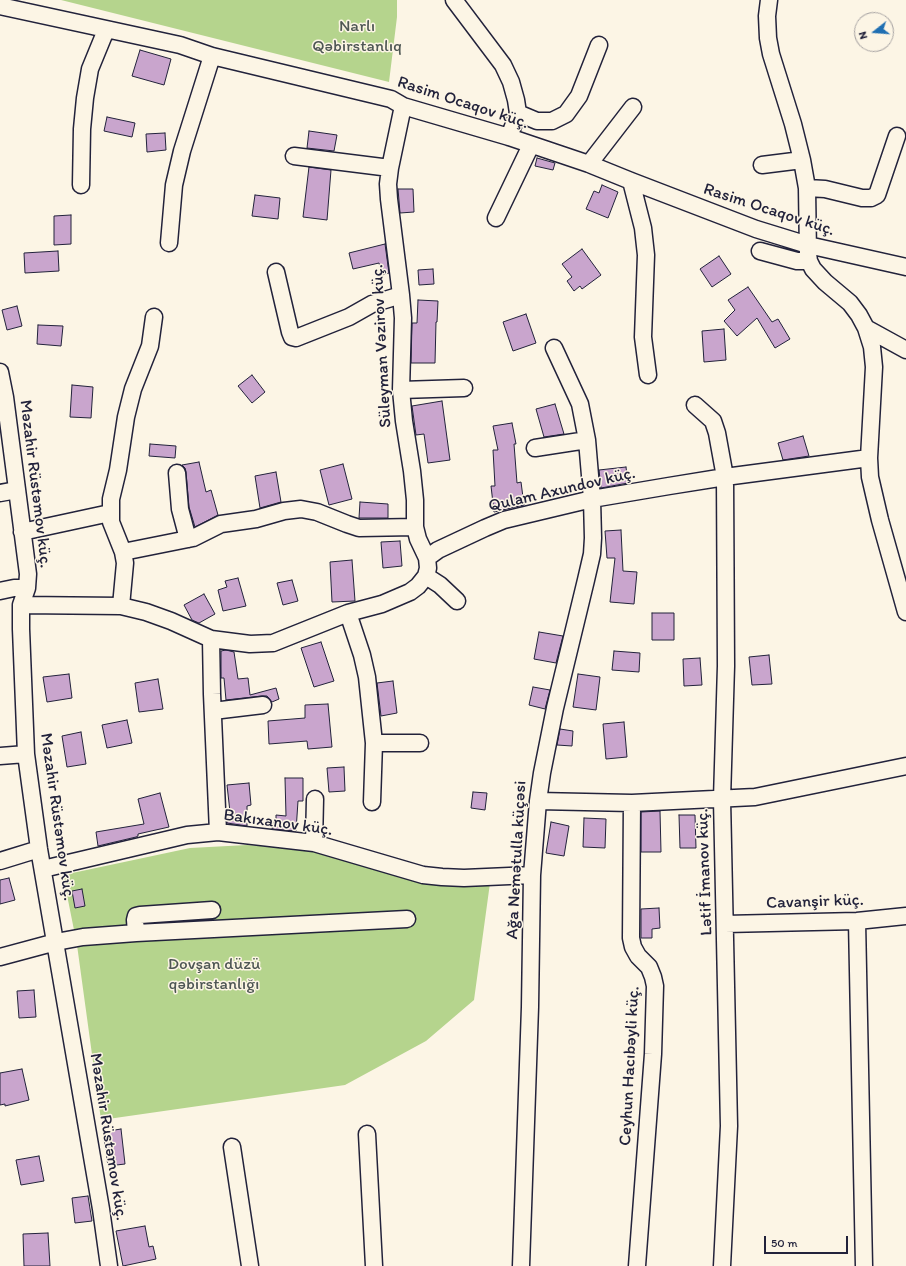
<!DOCTYPE html>
<html>
<head>
<meta charset="utf-8">
<style>
	body { margin:0 }
	#map { position:relative; width:906px; height:1266px; overflow:hidden; background:#fcf5e5; font-family:Itim,sans-serif }
	canvas { display:block }
	.north { position:absolute; left:854px; top:12px; width:40px; height:40px; box-sizing:border-box; background:#fcf5e5; border:1px solid #a5a1a1; border-radius:50%; rotate:253deg; font-size:11px; font-weight:700; line-height:16px; text-align:center; color:#22223b }
	.north::after { content:''; display:block; margin:auto; width:14px; height:18px; background:#1f6fb2; clip-path:polygon(50% 0,100% 100%,50% 72%,0 100%) }
	.scale { position:absolute; left:764px; top:1236px; width:84px; height:18px; box-sizing:border-box; border:2px solid #22223b; border-top:0; padding-left:5px; font-size:12px; line-height:14px; white-space:nowrap; color:#22223b; -webkit-text-stroke:3px #fcf5e5; paint-order:stroke }
</style>
</head>
<body>
<div id="map">
<canvas width="906" height="1266"></canvas>
<div class="north">N</div>
<div class="scale">50 m</div>
</div>
<script>
const c = document.querySelector('canvas').getContext('2d');
c.lineJoin = 'round';
function fillPath(path, color) { c.fillStyle = color; c.fill(path, 'evenodd'); }
const shape = rows => new Path2D(rows.map(r => 'M' + r).join(''));
function trace(path, color, width, dash) { c.strokeStyle = color; c.lineWidth = width; c.lineCap = dash ? 'butt' : 'round'; c.setLineDash(dash || []); c.stroke(path); }
function write(font, color, halo, rows, align = 'center') {
  c.font = font + ' Itim,sans-serif'; c.lineWidth = 3; c.setLineDash([]); c.textBaseline = 'middle'; c.strokeStyle = halo; c.fillStyle = color; for (const [text, x, y, turn = 0] of rows) {
    c.save(); c.translate(x, y); c.rotate((+turn || 0) * Math.PI / 180); c.textAlign = isNaN(turn) ? turn : align; if (halo) c.strokeText(text, 0, 0); c.fillText(text, 0, 0); c.restore();
  }
}
const green = shape([
	[61,0,397,0,397,17,389,82],
	[247,845,328,851,490,883,474,1000,426,1041,345,1085,101,1120,77,945,63,875,190,848]
]);
const building = shape([
	[140,50,171,59,164,85,132,76,140,50],
	[107,117,135,123,132,137,104,131,107,117],
	[309,131,337,135,334,151,307,148,309,131],
	[165,133,166,150,147,152,146,134,165,133],
	[537,158,555,163,553,170,535,166,537,158],
	[309,167,331,170,327,220,303,217,309,167],
	[602,185,618,192,608,218,586,209,594,191,599,193,602,185],
	[398,189,413,189,414,212,400,213,398,189],
	[255,195,280,198,278,219,252,216,255,195],
	[71,215,71,244,54,245,54,216,71,215],
	[385,244,389,273,382,275,379,263,353,269,349,253,385,244],
	[582,249,601,275,582,289,580,286,574,291,567,281,572,277,562,264,582,249],
	[58,251,59,271,25,273,24,253,58,251],
	[719,256,731,274,712,287,700,269,719,256],
	[433,269,434,284,419,285,418,270,433,269],
	[748,287,772,322,778,319,790,339,775,348,757,318,737,336,724,321,735,310,728,300,748,287],
	[418,300,438,301,437,322,436,322,435,363,411,363,412,323,417,323,418,300],
	[17,306,22,326,7,330,2,310,17,306],
	[526,314,536,343,513,351,503,322,526,314],
	[38,325,63,326,61,346,37,344,38,325],
	[724,329,726,360,704,362,702,331,724,329],
	[252,375,265,392,252,403,238,386,252,375],
	[72,385,93,387,91,418,70,417,72,385],
	[442,401,450,460,428,463,424,434,416,435,412,406,442,401],
	[555,404,564,434,544,437,536,409,555,404],
	[512,423,516,444,514,444,517,483,521,482,524,505,494,512,491,486,495,486,493,450,498,450,493,426,512,423],
	[803,436,809,456,783,460,778,443,803,436],
	[150,444,176,446,175,458,149,456,150,444],
	[199,462,206,492,211,490,218,515,195,527,189,507,186,472,185,468,182,465,199,462],
	[343,464,352,499,329,505,320,470,343,464],
	[626,467,628,483,601,488,599,470,626,467],
	[276,472,281,502,260,508,255,476,276,472],
	[360,502,388,504,388,518,359,518,360,502],
	[621,530,623,571,637,572,634,604,610,602,615,558,607,558,605,531,621,530],
	[400,541,402,566,383,568,381,542,400,541],
	[352,560,355,601,332,602,330,562,352,560],
	[238,578,246,606,223,611,218,590,227,587,225,581,238,578],
	[292,580,298,601,283,605,277,583,292,580],
	[204,594,215,614,199,623,192,620,184,605,204,594],
	[652,613,674,613,674,640,652,640,652,613],
	[539,632,563,636,556,663,534,659,539,632],
	[321,642,334,681,314,687,301,648,321,642],
	[226,650,234,652,238,679,248,678,250,695,276,688,279,699,272,702,267,696,262,696,226,700,224,678,221,678,221,651,226,650],
	[614,651,640,653,639,672,612,670,614,651],
	[769,655,772,684,752,685,749,657,769,655],
	[700,658,702,685,684,686,683,659,700,658],
	[69,674,72,698,47,702,43,677,69,674],
	[578,674,600,677,596,710,573,707,578,674],
	[158,679,163,709,139,712,135,683,158,679],
	[393,681,397,713,381,716,377,683,393,681],
	[533,687,550,690,545,709,529,705,533,687],
	[328,704,332,747,308,749,307,741,269,744,268,721,305,718,305,705,328,704],
	[127,720,132,743,107,748,102,725,127,720],
	[624,722,627,757,606,759,603,724,624,722],
	[560,729,573,731,572,746,557,745,560,729],
	[81,732,86,764,67,767,62,736,81,732],
	[344,767,345,791,329,792,327,768,344,767],
	[285,778,303,778,303,801,298,801,296,831,272,829,273,822,276,823,276,815,286,816,285,778],
	[249,783,251,805,247,806,247,826,227,823,227,812,230,812,227,785,249,783],
	[473,792,487,793,485,810,471,808,473,792],
	[160,793,169,827,138,834,138,836,136,837,98,846,96,832,144,824,138,799,160,793],
	[660,811,661,852,641,852,641,812,660,811],
	[679,815,695,815,696,848,680,848,679,815],
	[584,818,606,819,605,848,583,847,584,818],
	[551,822,569,826,564,856,546,853,551,822],
	[9,878,15,900,0,904,0,880,9,878],
	[82,889,85,906,75,908,72,891,82,889],
	[659,908,660,928,652,929,652,938,641,938,641,909,659,908],
	[34,990,36,1017,19,1018,17,991,34,990],
	[22,1069,29,1100,5,1106,5,1104,0,1105,0,1073,22,1069],
	[121,1129,125,1164,108,1166,103,1132,121,1129],
	[39,1156,44,1181,21,1185,16,1160,39,1156],
	[88,1196,92,1221,75,1223,72,1198,88,1196],
	[145,1226,149,1247,153,1246,156,1259,123,1266,116,1231,145,1226],
	[48,1233,50,1266,24,1266,23,1234,48,1233]
]);
const minor = shape([
	[454,0,503,65,511,82,516,100,518,113,509,137],
	[769,0,767,16,768,38,771,54,793,124,802,160,807,188,808,254,809,261,813,269,825,282,850,303,859,315,866,328,872,347,874,367,869,458,870,477,880,520,906,612],
	[0,6,180,45,212,56,391,99,403,106,509,137,589,164,631,181,756,229,808,245,906,267],
	[403,106,390,168,388,184,389,199,401,295,403,318,401,390,404,421,412,471,415,500,415,527,418,539,427,558],
	[518,113,537,121,552,121,566,114,579,96,599,45],
	[294,156,390,168],
	[589,164,633,107],
	[762,165,802,160],
	[631,181,643,228,646,255,643,337,648,375],
	[81,185,82,129,85,98,90,69,106,30],
	[807,188,825,189,862,198,871,198,877,195,897,136],
	[496,218,531,145],
	[169,243,174,185,182,151,212,56],
	[760,251,797,261,809,261],
	[276,272,290,332,292,337,296,338,349,317,372,304,401,295],
	[866,328,906,350],
	[0,372,5,397,28,574,27,588,21,605,21,629,26,754,39,849,101,1209,109,1266],
	[401,390,464,388],
	[695,405,713,421,717,433,725,477,726,666,722,799,729,1126,722,1266],
	[535,448,587,440],
	[177,473,180,509,188,539],
	[0,493,17,490],
	[22,532,110,513],
	[123,552,193,538,221,524,256,519,284,511,301,509,317,512,347,524,359,528,415,527],
	[426,576,440,585,457,601],
	[0,591,14,588,27,588],
	[21,605,121,606,146,612,171,621,211,639,250,644,273,643,348,613,382,604,410,592,418,586,426,576,428,568,427,558,438,550,485,528,504,520,592,499,669,486,725,477,869,458],
	[121,606,125,563,123,552,111,522,111,499,118,470,126,417,133,389,150,346,154,317],
	[348,613,362,655,367,677,374,743,372,802],
	[211,639,212,694,218,832],
	[213,711,263,705],
	[374,743,420,743],
	[0,756,26,754],
	[538,801,632,803,755,797,906,766],
	[632,803,631,938,633,947,638,956,649,967,653,977,655,986,653,1054,637,1266],
	[314,843,315,799],
	[0,861,39,849],
	[43,869,187,835,218,832,314,843,423,875,442,877,464,878,532,875],
	[857,921,864,1266],
	[725,924,857,921,906,916],
	[136,933,135,920,136,916,140,915,212,910],
	[0,957,56,942,83,937,136,933,407,919],
	[367,1134,374,1266],
	[232,1147,250,1266],
	[521,1266,530,1007,532,875,538,801,542,773,555,708,586,580,592,554,593,538,592,499,587,440,580,404,554,348]
]);
const parkNames = [
	["Narlı",357,27],
	["Qəbirstanlıq",357,47],
	["Dovşan düzü",214,965],
	["qəbirstanlığı",214,985]
];
const streetNames = [
	["Rasim Ocaqov küç.",463,103,18],
	["Rasim Ocaqov küç.",769,210,18],
	["Süleyman Vəzirov küç.",382,346,-93],
	["Məzahir Rüstəmov küç.",35,484,83],
	["Qulam Axundov küç.",562,490,-13],
	["Məzahir Rüstəmov küç.",57,817,82],
	["Bakıxanov küç.",278,823,8],
	["Ağa Nemətulla küçəsi",517,860,-87],
	["Lətif İmanov küç.",705,872,-92],
	["Cavanşir küç.",815,902,-2],
	["Ceyhun Hacıbəyli küç.",630,1066,-87],
	["Məzahir Rüstəmov küç.",108,1137,81]
];
fillPath(green, '#b5d48d');
fillPath(building, '#c9a5cd');
trace(building, '#22223b', 1);
trace(minor, '#22223b', 19);
trace(minor, '#fcf5e5', 16);
write('17px', '#4e5754', '#fcf5e5', parkNames);
write('17px', '#22223b', '#fcf5e5', streetNames);
</script>
</body>
</html>
